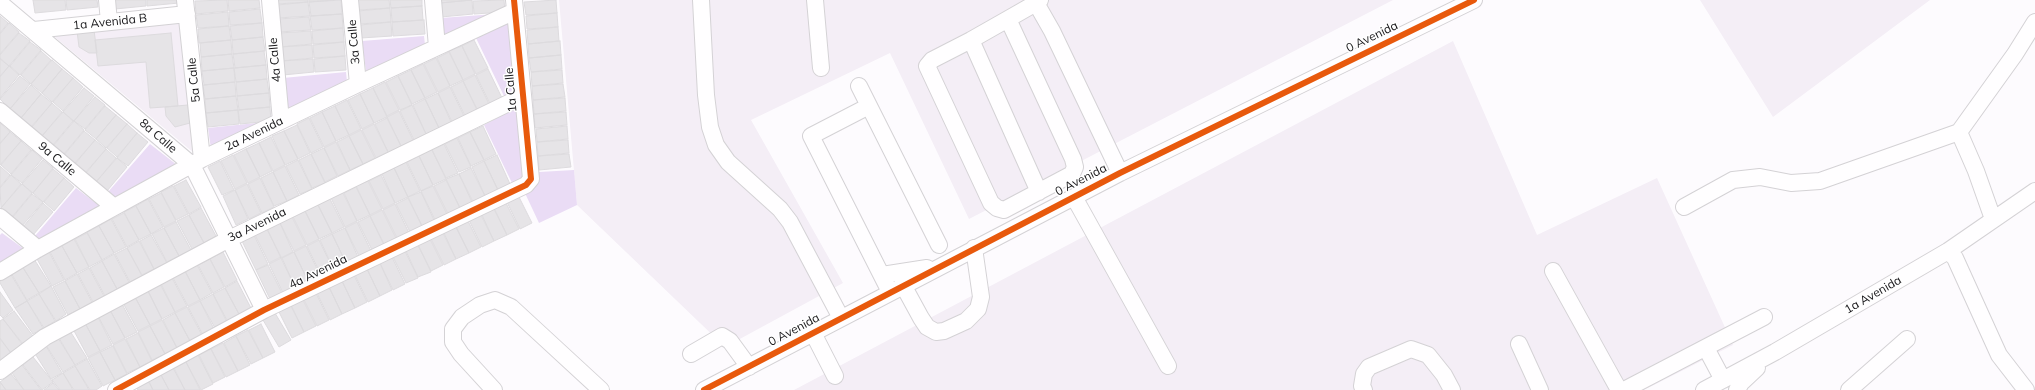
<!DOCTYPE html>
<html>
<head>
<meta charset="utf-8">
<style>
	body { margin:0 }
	canvas { display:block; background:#fdfbfe }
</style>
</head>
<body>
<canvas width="2035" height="390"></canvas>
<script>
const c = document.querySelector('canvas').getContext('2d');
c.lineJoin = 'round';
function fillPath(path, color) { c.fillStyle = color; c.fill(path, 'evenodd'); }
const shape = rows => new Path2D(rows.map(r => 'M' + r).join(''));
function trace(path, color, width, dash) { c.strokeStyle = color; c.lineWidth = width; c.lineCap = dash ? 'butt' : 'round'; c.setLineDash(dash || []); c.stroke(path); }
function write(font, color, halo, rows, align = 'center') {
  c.font = font + ' Mulish,sans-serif'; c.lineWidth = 3; c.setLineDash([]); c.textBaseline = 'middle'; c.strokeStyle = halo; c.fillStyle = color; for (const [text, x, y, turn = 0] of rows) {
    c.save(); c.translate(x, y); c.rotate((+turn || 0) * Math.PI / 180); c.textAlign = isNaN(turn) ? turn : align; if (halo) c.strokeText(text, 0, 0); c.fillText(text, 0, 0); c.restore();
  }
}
const built = shape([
	[559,0,1393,0,969,219,890,53,751,120,843,283,725,347,577,205],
	[1700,0,1930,0,1773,117],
	[182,19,194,153,50,33],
	[1453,41,1537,235,1657,178,1733,345,1644,390,794,390]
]);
const green = shape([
	[496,14,444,37,441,18],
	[508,22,515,85,510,93,504,96,476,38],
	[424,36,425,45,366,71,362,41],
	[346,72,347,82,286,111,283,78],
	[518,107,525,175,523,178,512,183,484,125],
	[266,122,211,149,208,128],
	[150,144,177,165,116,198,108,192],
	[574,170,577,205,539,223,524,191,538,176,539,172],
	[76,188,101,207,41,241,35,236],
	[2,233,24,249,0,264,0,235]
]);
const building = shape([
	[33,0,65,0,66,10,35,13,33,0],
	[66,0,97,0,98,7,67,10,66,0],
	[114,0,146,0,146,6,115,9,114,0],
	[147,0,178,0,179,3,147,6,147,0],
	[227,0,228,11,196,14,195,1,227,0],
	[228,0,259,0,260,8,229,11,228,0],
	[277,0,308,0,308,2,277,4,277,0],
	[309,0,335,0,309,2,309,0],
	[341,0,342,14,311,16,309,2,341,0],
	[358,0,389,0,390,8,359,10,358,0],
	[390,0,422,0,422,6,391,8,390,0],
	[440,0,472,0,440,3,440,0],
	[472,0,473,14,441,17,440,3,472,0],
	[504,0,505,12,474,14,473,1,504,0],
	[556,0,557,13,526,15,524,2,556,0],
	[308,2,310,16,278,18,277,5,308,2],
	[422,6,423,20,392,22,391,8,422,6],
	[390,8,391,22,359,24,358,11,390,8],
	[260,9,262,23,230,25,229,12,260,9],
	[228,12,229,26,198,28,196,15,228,12],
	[557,13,558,27,527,29,526,16,557,13],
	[342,14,343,28,312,30,310,16,342,14],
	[0,16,8,23,0,33,0,16],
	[309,17,311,30,279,32,278,19,309,17],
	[424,20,425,34,393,36,392,22,424,20],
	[391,22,392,36,361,38,360,25,391,22],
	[9,23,19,32,0,54,0,34,9,23],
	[262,23,263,37,232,40,230,26,262,23],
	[229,26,231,40,199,43,198,29,229,26],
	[558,27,559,41,528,44,527,30,558,27],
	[343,28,344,42,313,44,312,31,343,28],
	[94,30,97,53,89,53,79,47,77,31,94,30],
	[311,31,312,44,280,47,279,33,311,31],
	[19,33,30,41,9,66,0,58,0,55,19,33],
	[171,33,178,106,150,108,146,62,98,66,95,40,171,33],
	[263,37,265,51,233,54,232,40,263,37],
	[231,40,232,54,201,57,200,43,231,40],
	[474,40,488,68,476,74,462,46,474,40],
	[560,41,561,55,529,58,528,44,560,41],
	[30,42,41,50,20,75,10,66,30,42],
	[344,42,345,56,314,58,313,45,344,42],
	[312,45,313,58,281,61,280,47,312,45],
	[462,46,475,74,463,80,449,51,462,46],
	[41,51,51,60,31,84,21,75,41,51],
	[264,51,266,65,235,68,233,54,264,51],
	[449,52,463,80,450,86,437,58,449,52],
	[232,54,234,68,202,71,201,57,232,54],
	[561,55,562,69,531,72,529,58,561,55],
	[345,56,346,70,315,72,314,59,345,56],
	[436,58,450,86,438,92,424,64,436,58],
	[0,59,9,66,0,76,0,59],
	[313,59,314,72,283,75,281,61,313,59],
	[52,60,62,69,42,93,31,84,52,60],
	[423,64,437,92,425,98,411,70,423,64],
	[266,65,267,79,236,82,234,68,266,65],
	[9,66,19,75,0,98,0,77,9,66],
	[234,68,235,82,204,85,202,71,234,68],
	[62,69,73,78,52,102,42,93,62,69],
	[488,69,502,98,490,104,476,75,488,69],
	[411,70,425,98,412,104,398,76,411,70],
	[562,70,563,83,532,86,531,72,562,70],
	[475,75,489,104,477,109,463,81,475,75],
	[20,76,30,84,10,109,0,99,20,76],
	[398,76,412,105,400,110,386,82,398,76],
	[73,78,83,87,63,111,53,102,73,78],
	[267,79,269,93,237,96,236,82,267,79],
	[463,81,477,110,465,116,451,87,463,81],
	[235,82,236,96,205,99,203,85,235,82],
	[385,82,399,110,387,116,373,88,385,82],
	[563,84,565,97,533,100,532,86,563,84],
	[31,85,41,94,21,118,10,109,31,85],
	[450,87,464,116,452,122,438,93,450,87],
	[84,88,94,96,74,121,63,112,84,88],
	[373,88,387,117,374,123,360,94,373,88],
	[269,93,270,107,239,110,237,96,269,93],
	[438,93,451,122,439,128,425,99,438,93],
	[41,94,52,103,31,127,21,118,41,94],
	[360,94,374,123,362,129,348,100,360,94],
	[236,96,238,110,206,113,205,99,236,96],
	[95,97,105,105,85,129,74,121,95,97],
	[565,98,566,111,534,114,533,100,565,98],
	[425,99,439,128,426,134,413,105,425,99],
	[347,100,361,129,349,135,335,106,347,100],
	[52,103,62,112,42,136,32,127,52,103],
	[188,105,190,123,175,127,166,116,165,107,188,105],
	[412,105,426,134,414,140,400,111,412,105],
	[105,106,116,115,96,139,85,130,105,106],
	[335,106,349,135,336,141,322,112,335,106],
	[270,107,271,121,240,124,238,110,270,107],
	[238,110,239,124,208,127,206,113,238,110],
	[399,111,413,140,401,146,387,117,399,111],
	[63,112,73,121,53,145,42,136,63,112],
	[322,112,336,141,324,147,310,118,322,112],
	[566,112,567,125,535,128,534,114,566,112],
	[116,115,127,124,106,148,96,139,116,115],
	[309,118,323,147,311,153,297,124,309,118],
	[387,118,401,146,388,152,375,124,387,118],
	[74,121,84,130,64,154,53,146,74,121],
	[0,123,10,132,0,143,0,123],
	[127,124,137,133,117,157,107,148,127,124],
	[374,124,388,152,376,158,362,130,374,124],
	[297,125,310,153,298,159,284,131,297,125],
	[483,126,496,154,484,160,470,132,483,126],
	[567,126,568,139,537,142,536,129,567,126],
	[361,130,375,158,363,164,349,136,361,130],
	[84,131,95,140,74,164,64,155,84,131],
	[284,131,298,159,285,165,272,136,284,131],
	[10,132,21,141,0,165,0,144,10,132],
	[470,132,484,160,471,166,458,138,470,132],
	[137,133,148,142,128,166,117,158,137,133],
	[349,136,363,164,350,170,337,142,349,136],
	[271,137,285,165,273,171,259,143,271,137],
	[457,138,471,167,459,172,445,144,457,138],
	[95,140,106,149,85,173,75,164,95,140],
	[568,140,569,153,538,156,537,142,568,140],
	[21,141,31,150,11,174,1,165,21,141],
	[336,142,350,170,338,176,324,148,336,142],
	[259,143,272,171,260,177,246,149,259,143],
	[444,144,458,173,446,178,432,150,444,144],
	[324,148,337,176,325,182,311,154,324,148],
	[106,149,116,158,96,182,86,173,106,149],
	[246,149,260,177,248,183,234,155,246,149],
	[32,150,42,159,22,183,11,175,32,150],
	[432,150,446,179,433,185,419,156,432,150],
	[311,154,325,183,312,188,299,160,311,154],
	[569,154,571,167,539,170,538,156,569,154],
	[233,155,247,183,235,189,221,161,233,155],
	[497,155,510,184,498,190,484,161,497,155],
	[419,156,433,185,421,191,407,162,419,156],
	[117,158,127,167,107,191,96,182,117,158],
	[43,160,53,168,33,193,22,184,43,160],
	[298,160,312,189,300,194,286,166,298,160],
	[220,161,234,190,222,195,208,167,220,161],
	[484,161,498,190,485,196,472,167,484,161],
	[406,162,420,191,408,197,394,168,406,162],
	[0,166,10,175,0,187,0,166],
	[285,166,299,195,287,201,273,172,285,166],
	[394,168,408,197,395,203,382,174,394,168],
	[471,168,485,196,473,202,459,174,471,168],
	[53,169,64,178,43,202,33,193,53,169],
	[273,172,287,201,274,206,261,178,273,172],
	[459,174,472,202,460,208,446,179,459,174],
	[11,175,21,184,1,208,0,188,11,175],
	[381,175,395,203,383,209,369,181,381,175],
	[64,178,74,187,54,211,44,202,64,178],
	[260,178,274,207,262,213,248,184,260,178],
	[186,180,201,207,189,214,174,186,186,180],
	[446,180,460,208,448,214,434,186,446,180],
	[368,181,382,209,370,215,356,186,368,181],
	[22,184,32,193,12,217,1,208,22,184],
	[247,184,261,213,249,219,235,190,247,184],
	[173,186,188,214,176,220,161,192,173,186],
	[433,186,447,214,435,220,421,191,433,186],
	[356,187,370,215,357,221,344,193,356,187],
	[235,190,248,219,236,225,223,196,235,190],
	[421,192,434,220,422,226,408,197,421,192],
	[161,193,176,221,164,227,149,199,161,193],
	[343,193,357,221,345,227,331,198,343,193],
	[32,194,43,202,22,226,12,218,32,194],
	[518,195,532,223,520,229,506,200,518,195],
	[408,198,422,226,410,232,396,204,408,198],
	[148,199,163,227,151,234,136,206,148,199],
	[330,199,344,227,332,233,318,205,330,199],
	[505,201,519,229,507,235,493,206,505,201],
	[43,203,53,212,33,235,23,227,43,203],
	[395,204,409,233,397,238,383,210,395,204],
	[318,205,332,233,319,239,305,211,318,205],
	[136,206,151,234,139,240,124,212,136,206],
	[493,207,507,235,494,241,481,213,493,207],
	[201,208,216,236,204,243,189,215,201,208],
	[382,210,396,238,384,244,370,216,382,210],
	[305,211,319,239,307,245,293,217,305,211],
	[124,213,139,240,127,247,112,219,124,213],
	[480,213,494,241,482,247,468,218,480,213],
	[189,215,204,243,192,249,177,221,189,215],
	[370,216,384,245,372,250,358,222,370,216],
	[292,217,306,245,294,251,280,223,292,217],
	[111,219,126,247,114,253,99,226,111,219],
	[467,219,481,247,469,253,455,225,467,219],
	[176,222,191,250,179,256,164,228,176,222],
	[357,222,371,251,359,256,345,228,357,222],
	[280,223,293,252,281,258,267,229,280,223],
	[455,225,469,253,456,259,443,231,455,225],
	[99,226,114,253,102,260,87,232,99,226],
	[164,228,179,256,167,262,152,234,164,228],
	[345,228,358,257,346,263,332,234,345,228],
	[267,229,281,257,269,263,255,235,267,229],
	[442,231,456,259,444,265,430,237,442,231],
	[87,233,102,260,89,267,75,239,87,233],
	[332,234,346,263,333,268,320,240,332,234],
	[151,235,167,263,154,269,140,241,151,235],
	[254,235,268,264,256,270,242,241,254,235],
	[429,237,443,265,431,271,417,243,429,237],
	[74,239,89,267,77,273,62,246,74,239],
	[319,240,333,269,321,275,307,246,319,240],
	[139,241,154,269,142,275,127,248,139,241],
	[417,243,431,272,418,277,405,249,417,243],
	[62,246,77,273,65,280,50,252,62,246],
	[306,246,320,275,308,281,294,252,306,246],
	[127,248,142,276,130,282,115,254,127,248],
	[404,249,418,278,406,283,392,255,404,249],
	[49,252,64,280,52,286,37,259,49,252],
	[223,252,237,280,225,287,210,259,223,252],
	[294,252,308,281,295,287,282,258,294,252],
	[114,254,129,282,117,289,102,261,114,254],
	[391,255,405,284,393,290,379,261,391,255],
	[281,258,295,287,283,293,269,264,281,258],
	[34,259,51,286,39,293,22,266,34,259],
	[210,259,224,287,213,293,198,265,210,259],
	[102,261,117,289,105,296,90,268,102,261],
	[379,261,392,290,380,296,366,267,379,261],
	[197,265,212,293,200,300,185,271,197,265],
	[268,265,282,293,270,299,256,270,268,265],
	[22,266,39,293,27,300,11,273,22,266],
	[366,267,380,296,368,302,354,273,366,267],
	[89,268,104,296,93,302,78,274,89,268],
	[185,271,200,300,188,306,173,278,185,271],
	[10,273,27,301,15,308,0,283,0,280,10,273],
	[353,273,367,302,355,308,341,279,353,273],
	[77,274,92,302,80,309,65,281,77,274],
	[172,278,187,306,175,312,161,284,172,278],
	[341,279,355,308,342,314,328,285,341,279],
	[65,281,80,309,68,315,53,287,65,281],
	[237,281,252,310,240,316,225,288,237,281],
	[160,284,175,312,162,319,148,291,160,284],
	[328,285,342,314,330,320,316,291,328,285],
	[51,286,66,314,56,321,39,294,51,286],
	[225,288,240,316,228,322,213,294,225,288],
	[148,291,162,319,150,325,135,297,148,291],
	[315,291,329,320,317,326,303,298,315,291],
	[0,292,13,310,3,318,0,315,0,292],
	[39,294,55,321,44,328,27,301,39,294],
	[213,294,227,322,215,328,200,301,213,294],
	[135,297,150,325,138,331,123,303,135,297],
	[302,298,316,326,304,332,290,303,302,298],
	[27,301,43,328,33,334,15,308,27,301],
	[200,301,214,329,203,335,188,307,200,301],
	[122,304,137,332,125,338,110,310,122,304],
	[290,304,304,332,292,338,278,310,290,304],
	[187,307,202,335,190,341,175,313,187,307],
	[110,310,125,338,113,344,98,316,110,310],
	[14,311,33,336,23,344,3,319,14,311],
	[175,313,190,341,177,348,163,320,175,313],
	[275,313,291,340,279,347,263,320,275,313],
	[98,317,112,345,100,351,85,323,98,317],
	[3,319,22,344,11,353,0,338,0,321,3,319],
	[162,320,177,348,165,354,150,326,162,320],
	[85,323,100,351,88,357,73,329,85,323],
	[261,324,275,352,263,358,249,330,261,324],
	[150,326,165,354,152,360,138,332,150,326],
	[248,330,263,358,251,364,236,336,248,330],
	[70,331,87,358,75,365,59,338,70,331],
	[138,333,152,361,140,367,126,339,138,333],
	[236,336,250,365,238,371,224,343,236,336],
	[58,338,75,365,63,372,46,345,58,338],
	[0,339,11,353,0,361,0,339],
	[125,339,140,367,127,373,113,345,125,339],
	[223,343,238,371,226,377,211,349,223,343],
	[46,346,62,373,51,379,34,352,46,346],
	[113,346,127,374,115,380,100,352,113,346],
	[211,349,225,377,213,383,199,355,211,349],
	[100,352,115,380,103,386,88,358,100,352],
	[198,355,213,384,201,390,186,362,198,355],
	[33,357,53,382,42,390,23,365,33,357],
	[87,359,102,386,96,390,90,390,75,366,87,359],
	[186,362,200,390,185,390,174,368,186,362],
	[22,365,41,390,24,390,12,373,22,365],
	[75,366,89,390,74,390,63,373,75,366],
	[173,368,185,390,169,390,161,375,173,368],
	[63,373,73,390,60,390,52,380,63,373],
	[11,374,24,390,6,390,0,382,11,374],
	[161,375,169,390,153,390,149,381,161,375],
	[148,381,153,390,138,390,136,387,148,381],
	[0,382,6,390,0,390,0,382],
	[53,383,59,390,44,390,53,383]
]);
const minor = shape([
	[107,0,109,22],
	[185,0,202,159],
	[270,0,281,121],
	[350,0,358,84],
	[433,0,437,47],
	[701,0,706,95,710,127,716,145,728,162,780,209,790,222,841,318],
	[815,0,821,68],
	[1040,0,1036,3,1052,31,1120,173],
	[0,3,192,165,264,310],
	[1008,19,1073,159,1075,167,1072,174,1004,210,997,208,991,203,927,66,932,60,971,40,1008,19,1036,3],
	[34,30,187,14],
	[971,40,1039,192],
	[859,86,939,245],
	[869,106,811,136,890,292],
	[0,111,114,207],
	[1074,197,1168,366],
	[1684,207,1733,180,1760,177,1791,183,1820,181,1959,132],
	[0,217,38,249],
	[1993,219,1976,171,1959,132,2015,54,2035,22],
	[1948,251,1955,258,1999,355,2026,390],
	[1553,271,1619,390],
	[0,272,38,249,202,159,358,84,515,11],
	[882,275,927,268],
	[903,285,921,318,927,327,936,332,944,331,966,321,978,309,981,297,974,248],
	[813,333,835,376],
	[1519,344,1540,390],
	[1706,348,1723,380],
	[691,354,722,336,730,341,749,367],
	[0,371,45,337,229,239,523,96],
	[116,390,264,310,526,185,531,179,514,0],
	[494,390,461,354,453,342,453,329,462,317,480,305,495,300,511,307,601,390],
	[704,390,1120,173,1474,0],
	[1364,390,1362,386,1364,374,1369,367,1411,349,1428,355,1444,375,1452,390],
	[1624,390,1764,317],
	[1704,390,1775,352,1948,251,2035,191],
	[1737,390,1741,383,1757,368],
	[1849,390,1907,339]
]);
const cycleway = shape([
	[116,390,264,310,526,185,531,179,514,0],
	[704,390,1120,173,1474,0]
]);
const streetNames = [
	["1a Avenida B",110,22,-6],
	["0 Avenida",1372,37,-26],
	["3a Calle",354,42,-95],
	["4a Calle",275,60,-95],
	["5a Calle",194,80,-96],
	["1a Calle",511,90,-95],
	["2a Avenida",254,134,-26],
	["8a Calle",158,136,41],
	["9a Calle",57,159,40],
	["0 Avenida",1081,180,-27],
	["3a Avenida",257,225,-26],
	["4a Avenida",318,272,-26],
	["1a Avenida",1873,295,-30],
	["0 Avenida",794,330,-28]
];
fillPath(built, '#f4eef6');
fillPath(green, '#eadcf5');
fillPath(building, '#e6e4e7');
trace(building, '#dddbde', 1);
trace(minor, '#d4d2d5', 18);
trace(minor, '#fffeff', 16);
trace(cycleway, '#e8590c', 6);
write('12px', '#18171a', '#fff', streetNames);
</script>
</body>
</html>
